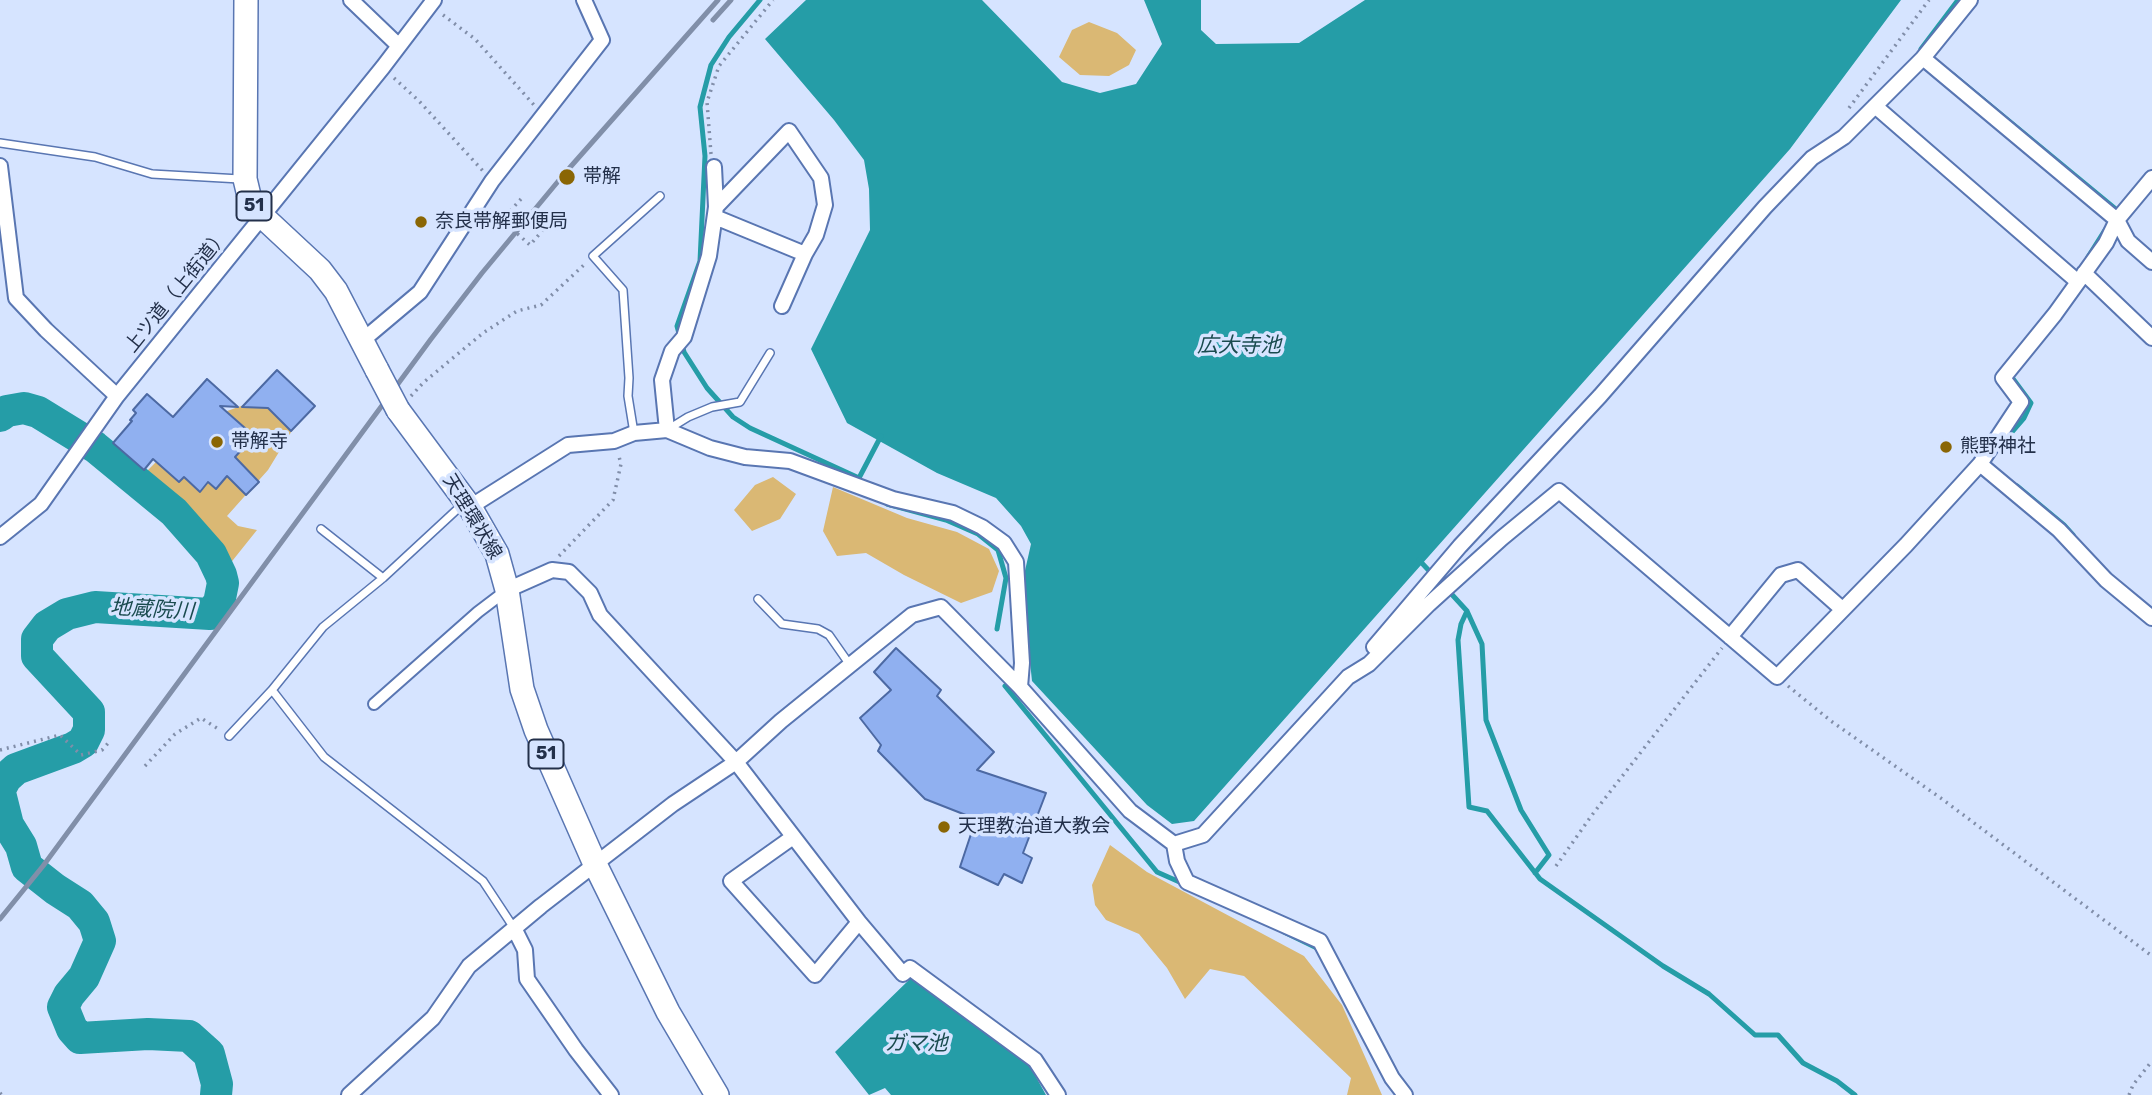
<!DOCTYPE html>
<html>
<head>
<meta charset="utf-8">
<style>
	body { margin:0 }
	canvas { display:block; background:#d6e4ff }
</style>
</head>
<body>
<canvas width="2152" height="1095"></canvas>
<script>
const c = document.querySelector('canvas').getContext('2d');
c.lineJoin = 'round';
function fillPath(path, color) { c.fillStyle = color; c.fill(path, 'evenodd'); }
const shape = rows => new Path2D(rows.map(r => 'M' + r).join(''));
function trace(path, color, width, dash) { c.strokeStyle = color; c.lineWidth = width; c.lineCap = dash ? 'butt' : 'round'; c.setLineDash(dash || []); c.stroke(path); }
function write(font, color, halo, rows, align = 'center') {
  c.font = font + ' Rubik,"Noto Sans JP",sans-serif'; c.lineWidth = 7; c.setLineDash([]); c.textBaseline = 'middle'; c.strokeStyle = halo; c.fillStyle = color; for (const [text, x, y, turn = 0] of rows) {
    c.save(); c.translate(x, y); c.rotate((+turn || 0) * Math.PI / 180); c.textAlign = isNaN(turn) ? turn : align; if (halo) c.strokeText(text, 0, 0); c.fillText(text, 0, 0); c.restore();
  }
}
const green = shape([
	[1089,22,1117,33,1136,50,1129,65,1109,76,1080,75,1059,57,1072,30],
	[261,399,293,429,268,470,227,516,238,526,257,530,229,565,209,531,144,474,196,422],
	[773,477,796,494,780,519,752,531,734,510,755,485],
	[833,487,907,518,957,532,989,549,999,571,992,592,961,603,904,575,866,553,837,556,823,531],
	[1110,845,1147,872,1304,956,1342,1005,1382,1095,1347,1095,1351,1078,1244,976,1210,969,1185,999,1167,968,1139,934,1106,920,1095,905,1092,885]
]);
const water = shape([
	[806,0,982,0,1062,82,1100,93,1136,84,1162,44,1144,0,1201,0,1201,30,1216,44,1299,43,1365,0,1901,0,1790,149,1194,821,1172,824,1147,805,1032,681,1022,584,1031,544,1021,526,996,498,937,473,847,423,811,349,870,230,869,189,864,160,834,120,765,39],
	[912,977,1030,1066,1046,1095,891,1095,885,1088,869,1095,835,1052]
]);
const stream = shape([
	[760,0,729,37,711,65,700,107,705,156,700,261,677,326,684,352,707,388,733,417,750,428,859,478,881,436],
	[1926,52,1921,49,1958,0],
	[1952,74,2118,211,2116,213],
	[2088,257,2105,230],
	[1998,448,2024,418,2031,403,2008,372],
	[2017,486,2064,525,2073,535],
	[887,504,946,520,978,534,998,550,1006,578,997,629],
	[1419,560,1434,576],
	[1446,588,1467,611,1482,644,1486,720,1521,810,1549,855,1535,873],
	[1467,611,1461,624,1458,640,1469,807,1487,811,1540,879,1663,966,1709,994,1755,1035,1778,1035,1803,1063,1837,1081,1855,1095],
	[1005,686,1157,872,1184,884],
	[1284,932,1319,949]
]);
const river = shape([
	[0,416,7,411,24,408,38,412,95,447,174,512,211,554,221,575,223,583,219,603,210,614,95,607,67,614,47,626,37,639,37,656,89,712,89,730,83,742,73,748,16,769,6,778,0,789],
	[0,793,8,825,21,846,27,867,55,889,80,905,94,922,100,941,84,977,69,995,63,1007,72,1029,80,1038,148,1034,189,1036,209,1054,217,1084,216,1095]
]);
const building = shape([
	[277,370,315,406,291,431,268,408,242,407,277,370],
	[207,379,238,407,220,406,254,436,235,457,259,482,246,495,227,476,216,489,208,482,200,492,184,477,179,482,153,459,144,470,113,443,132,421,130,420,136,413,133,410,147,394,173,417,207,379],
	[896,648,941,690,937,696,994,752,977,770,1046,793,1023,853,1032,858,1022,883,1004,874,998,885,960,867,976,819,925,799,878,751,881,745,860,718,891,690,874,672,896,648]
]);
const path = shape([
	[443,15,475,39,534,105],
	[394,78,419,101,483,171],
	[1849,108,1929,0],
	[711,154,707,102,719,66,773,0],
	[411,396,424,382,483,333,517,311,541,305,586,263],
	[559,556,613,500,621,464,618,453],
	[1788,686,1831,721,1942,799,2152,956],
	[0,750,60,735,81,755,102,750,110,741],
	[145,766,175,734,201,718,220,730],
	[1556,866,1592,815,1722,648],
	[0,1093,2,1095],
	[2129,1095,2133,1085,2152,1061]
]);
const service = shape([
	[0,143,95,157,152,174,240,179],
	[667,430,688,417,712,407,740,402,770,353],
	[634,433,628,396,629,378,623,290,593,256,660,196],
	[321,529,383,578],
	[758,599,782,624,818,629,829,635,850,665],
	[272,690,323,627,383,578,464,503],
	[229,736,272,690,324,757,483,881,514,928]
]);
const pedestrian = shape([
	[374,704,478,612,507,590]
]);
const minor = shape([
	[351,0,399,46],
	[1923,58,2117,220,2128,241,2152,262],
	[1875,106,2078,282],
	[0,166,16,298,46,330,117,396],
	[716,207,789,131,821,178,825,205,816,235,805,254,782,306],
	[715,217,805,254],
	[2084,273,2152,338],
	[363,340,420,292,492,181,602,40,584,0],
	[667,430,662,380,672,351,684,337,709,256,716,207,714,167],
	[1980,464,2021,402,2003,378,2055,314,2106,243,2117,220,2152,178],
	[470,507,568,445,614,441,634,433,667,430,710,448,745,457,790,461,893,499,953,513,982,527,1004,543,1016,562,1022,663,1020,687],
	[0,537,41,504,117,396,383,67,434,0],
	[507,590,552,570,569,572,590,593,600,615,736,762,859,922,903,974,910,968,1035,1060,1058,1095],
	[1730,637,1781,575,1798,570,1842,609],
	[1374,647,1460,546,1600,396,1765,207,1812,158,1844,137,1923,58,1970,0],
	[793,837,731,881,815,975,859,922],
	[1174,844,1177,861,1187,882,1320,941,1392,1078,1405,1095],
	[514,928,525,950,527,979,576,1050,611,1095],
	[349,1095,433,1018,469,966,541,906,673,804,736,762,781,721,912,615,941,607,1020,687,1130,811,1174,844,1203,835,1348,677,1369,664,1429,604,1502,538,1559,491,1777,677,1906,545,1980,464,2059,530,2106,580,2152,618]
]);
const primary = shape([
	[246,0,245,179,250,200,262,216,320,270,336,291,377,370],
	[398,410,470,507,497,554,507,590,522,689,536,730,595,864,668,1012,717,1095]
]);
const rail = shape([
	[713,20,731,0],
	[0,919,43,866,431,339,482,273,565,173,718,0]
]);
const pathBridge = shape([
	[521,199,502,220,530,245,548,224]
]);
const primaryBridge = shape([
	[377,370,398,410]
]);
const markers = [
	[567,177,9,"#8a6605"],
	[421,222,7,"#8a6605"],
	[217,442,7,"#8a6605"],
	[1946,447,7,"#8a6605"],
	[944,827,7,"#8a6605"]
];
const shields = [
	[254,206,35],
	[546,754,35]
];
const shieldNames = [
	["51",254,206],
	["51",546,754]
];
const poiNames = [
	["帯解",583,177],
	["奈良帯解郵便局",435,222],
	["帯解寺",231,442],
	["熊野神社",1960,447],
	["天理教治道大教会",958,827]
];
const streetNames = [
	["上ツ道（上街道）",177,291,-51],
	["天理環状線",472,517,59]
];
const waterNames = [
	["広大寺池",1239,346],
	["地蔵院川",152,610,3],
	["ガマ池",916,1044]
];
fillPath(green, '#dab874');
fillPath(water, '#259da7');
trace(stream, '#259da7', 5);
trace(river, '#259da7', 32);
fillPath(building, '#90b0f0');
trace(building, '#4c69a3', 2);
trace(service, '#5976b2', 10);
trace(pedestrian, '#5976b2', 14);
trace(minor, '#5976b2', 18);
trace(primary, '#5976b2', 26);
trace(path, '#818ea9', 3.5, [2, 5]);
trace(service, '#fff', 7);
trace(pedestrian, '#fff', 10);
trace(minor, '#fff', 14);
trace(primary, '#fff', 23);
trace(rail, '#818fa9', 5);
trace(primaryBridge, '#5976b2', 26, []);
trace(pathBridge, '#818ea9', 3.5, [2, 5]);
trace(primaryBridge, '#fff', 23);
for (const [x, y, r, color] of markers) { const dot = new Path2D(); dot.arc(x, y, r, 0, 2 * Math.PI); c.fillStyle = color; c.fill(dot); trace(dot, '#d6e4ff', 2.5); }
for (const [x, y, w] of shields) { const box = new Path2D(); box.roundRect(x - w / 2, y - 14.5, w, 29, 5); c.fillStyle = '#d6e4ff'; c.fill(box); trace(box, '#23304a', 2); }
write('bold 18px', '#23304a', null, shieldNames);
write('19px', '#23304a', '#d6e4ff', poiNames, 'left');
write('19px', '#23304a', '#d6e4ff', streetNames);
write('italic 21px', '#1a4b4f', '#d6e4ff', waterNames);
</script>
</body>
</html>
